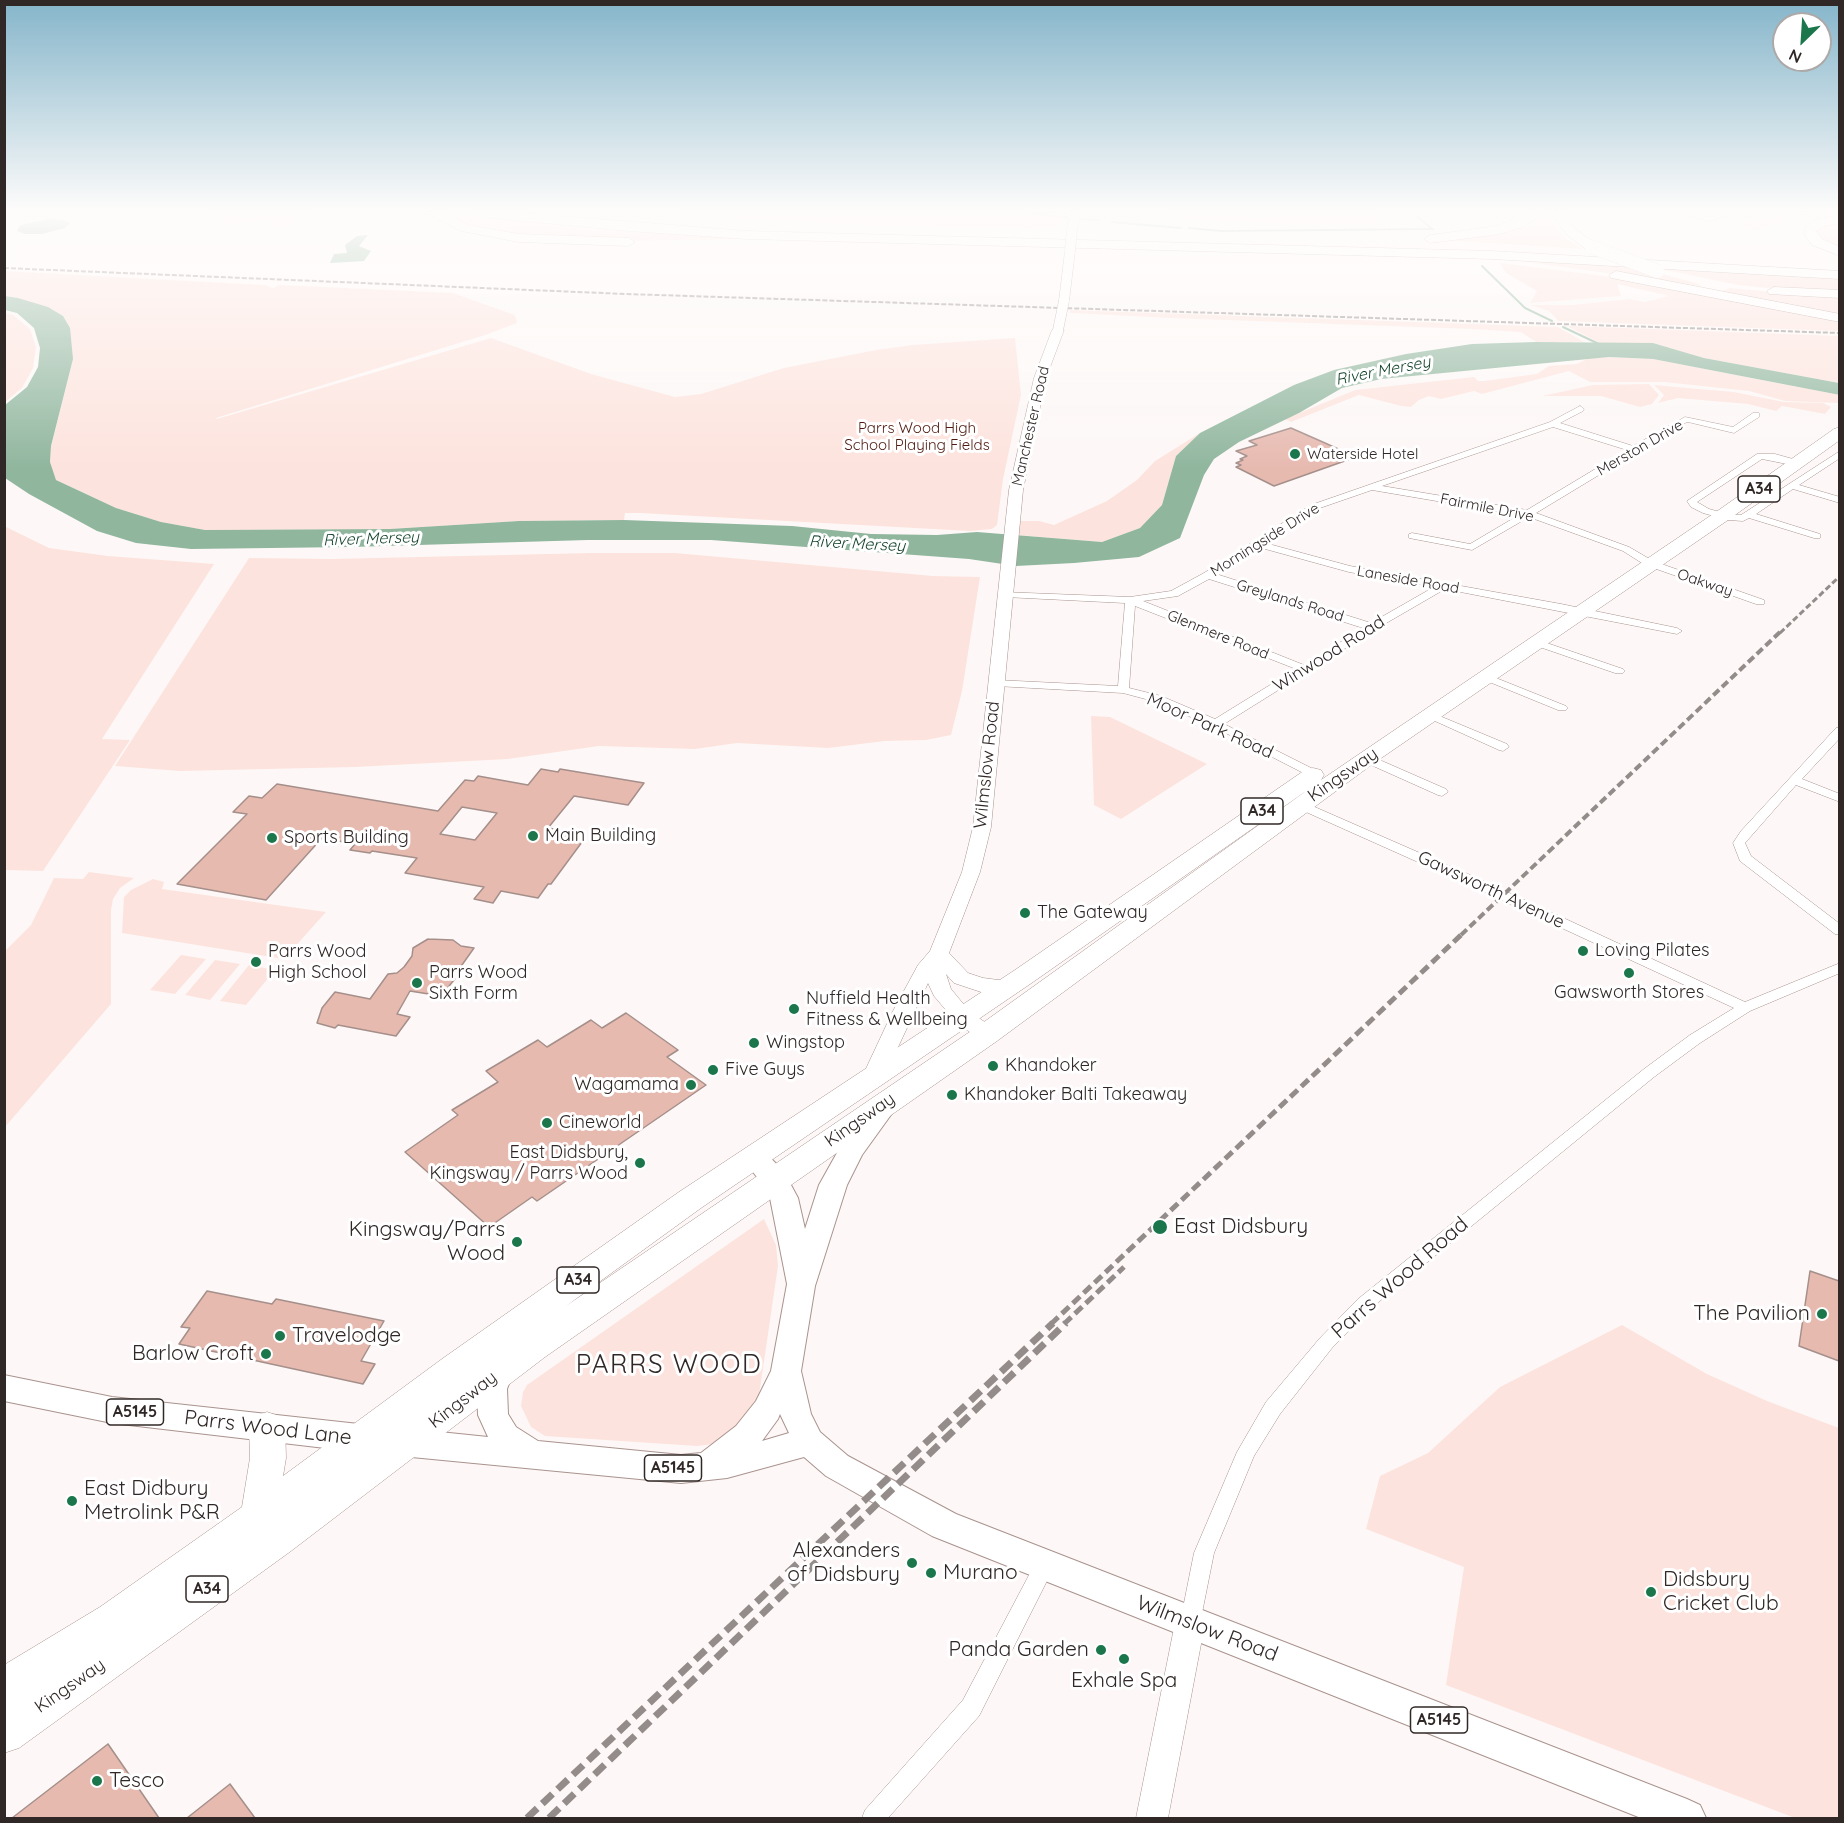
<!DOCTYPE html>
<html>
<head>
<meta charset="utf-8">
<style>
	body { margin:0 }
	#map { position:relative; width:1844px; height:1823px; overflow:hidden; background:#fdf8f7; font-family:Quicksand,sans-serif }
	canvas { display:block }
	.frame { position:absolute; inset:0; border:6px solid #302826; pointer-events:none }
	.north { position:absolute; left:1772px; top:12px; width:60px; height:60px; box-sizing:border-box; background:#fff; border:2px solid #aca9a8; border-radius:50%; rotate:205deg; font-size:16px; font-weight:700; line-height:24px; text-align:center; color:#302826 }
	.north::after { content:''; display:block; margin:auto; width:21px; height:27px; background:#1c764b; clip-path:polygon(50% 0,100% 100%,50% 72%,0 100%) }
</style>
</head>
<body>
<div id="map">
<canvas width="1844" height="1823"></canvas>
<div class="frame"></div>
<div class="north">N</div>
</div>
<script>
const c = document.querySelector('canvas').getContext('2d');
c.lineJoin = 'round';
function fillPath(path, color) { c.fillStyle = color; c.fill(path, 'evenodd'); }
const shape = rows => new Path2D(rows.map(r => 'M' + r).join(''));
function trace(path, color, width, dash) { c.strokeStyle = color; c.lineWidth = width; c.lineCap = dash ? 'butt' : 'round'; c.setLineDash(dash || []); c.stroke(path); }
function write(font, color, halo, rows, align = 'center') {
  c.font = font + ' Quicksand,sans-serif'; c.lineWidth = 6; c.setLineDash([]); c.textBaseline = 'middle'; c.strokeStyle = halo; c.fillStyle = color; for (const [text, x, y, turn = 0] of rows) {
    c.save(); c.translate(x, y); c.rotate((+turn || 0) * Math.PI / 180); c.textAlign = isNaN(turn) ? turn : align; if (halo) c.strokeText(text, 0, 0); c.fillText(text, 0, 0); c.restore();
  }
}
const green = shape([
	[205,213,311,213,277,228,267,221,234,223],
	[443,213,558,225,593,231,604,230,750,239,624,241,538,238,468,226],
	[662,213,1061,213,1057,227,1032,229,860,225],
	[1160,213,1372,213,1379,220,1371,223,1351,224,1193,221],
	[1547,213,1553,213,1555,226,1565,238,1583,249,1440,240,1506,233,1526,227],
	[1772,216,1786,220,1756,231,1739,226],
	[1839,221,1839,249,1823,243,1815,231,1818,227],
	[1505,259,1626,265,1697,283,1701,286],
	[1500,263,1621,278,1839,320,1839,331,1558,321,1549,311,1530,305,1572,305,1630,299,1645,302,1669,296,1617,284,1621,296,1530,303,1537,291,1506,273],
	[1651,267,1839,278,1839,292,1794,291,1738,285],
	[4,271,265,285,273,288,280,285,453,293,515,315,517,323,485,335,216,418,217,419,491,338,591,374,675,397,701,394,784,368,876,350,913,345,1015,338,1021,395,1003,479,997,525,992,529,970,531,640,513,625,513,624,520,519,521,390,529,205,530,161,522,116,508,56,480,50,463,51,447,73,359,18,298,5,296],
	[1730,288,1839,298,1839,315,1722,291],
	[1070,310,1558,327,1584,342,1536,342,1521,332,1473,329,1169,318,1070,313],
	[5,313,13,315,30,329,36,347,33,368,22,388,5,402],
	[1569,326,1839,336,1839,383,1704,358,1653,343,1600,343,1569,327],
	[1608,357,1653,359,1840,395,1839,403,1785,401,1749,391,1664,382,1590,382,1569,371,1482,394,1474,391,1441,399,1429,396,1419,400,1411,407,1401,406,1359,395,1291,422,1285,419,1355,390,1474,377,1478,381,1484,381,1537,374,1549,366,1577,364,1589,358],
	[1649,384,1659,395,1652,404,1640,407,1601,396,1542,396,1593,385],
	[1654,385,1734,392,1784,402,1823,403,1831,407,1825,414,1782,406,1776,411,1748,404,1678,398,1658,403,1664,395],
	[1200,433,1176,456,1162,505,1140,528,1102,542,1017,535,1018,521,1039,521,1054,525,1107,501,1137,480,1155,461],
	[4,526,49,548,108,556,214,564,102,739,130,740,43,871,5,870],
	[591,553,675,553,933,576,980,577,962,691,951,735,926,740,885,741,828,748,737,743,695,749,599,746,508,759,355,767,180,771,115,766,249,558,333,559],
	[1091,716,1110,717,1207,764,1121,819,1094,805],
	[89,872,134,878,120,888,113,899,111,910,111,1004,5,1127,5,951,31,925,54,878,83,879],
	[153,879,164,882,162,889,326,912,284,959,122,933,124,897,131,890],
	[181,955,206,959,175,994,150,990],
	[215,960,240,964,210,1000,185,995],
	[249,965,275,970,246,1005,220,1001],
	[764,1219,776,1245,778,1266,757,1409,713,1444,697,1446,545,1436,531,1427,521,1406,523,1392,527,1385],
	[1622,1325,1707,1374,1767,1401,1839,1428,1839,1818,1795,1818,1446,1685,1464,1567,1366,1529,1380,1476,1428,1453,1500,1387]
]);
const water = shape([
	[49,219,63,220,70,223,65,228,42,234,25,234,17,231,19,226,24,224],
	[368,235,359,246,371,251,364,261,330,263,334,254,347,253,345,245,357,236],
	[5,296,18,298,48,307,63,316,70,328,73,359,51,446,50,462,56,480,116,508,161,522,205,530,390,529,519,521,624,520,792,526,871,534,937,535,977,532,1102,542,1140,528,1162,505,1176,456,1200,433,1294,385,1334,370,1406,354,1472,344,1536,342,1653,343,1704,358,1839,383,1840,395,1653,359,1609,357,1381,379,1342,388,1299,413,1239,442,1214,459,1204,475,1180,538,1139,557,1074,563,1016,566,969,559,711,540,588,540,350,547,191,549,136,543,97,531,29,494,5,478,5,405,27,387,38,367,40,348,34,328,17,313,5,310]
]);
const stream = shape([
	[1029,213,1067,217],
	[1413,213,1432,229],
	[1081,219,1099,220],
	[1112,222,1181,228],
	[1189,228,1221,231,1433,229],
	[1482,266,1525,308,1552,321],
	[1563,327,1599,344]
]);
const building = shape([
	[1291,428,1325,443,1356,457,1274,486,1236,467,1241,465,1236,463,1243,460,1240,459,1247,456,1236,451,1257,445,1249,441,1291,428],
	[541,769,558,772,560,769,644,783,628,805,574,796,548,828,577,833,574,837,585,838,551,884,548,884,538,898,501,891,493,903,474,899,484,887,405,873,417,858,372,851,370,853,350,850,355,844,322,838,266,900,177,884,247,814,233,812,249,796,262,798,277,784,438,811,465,780,474,781,478,776,528,785,541,769],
	[462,807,497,813,475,840,440,834,462,807],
	[428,939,453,940,461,946,474,948,457,972,458,975,441,996,410,991,397,1014,410,1017,396,1036,338,1025,335,1028,317,1023,322,1008,335,992,370,999,388,974,397,973,404,967,412,956,413,948,428,939],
	[626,1013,678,1050,667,1057,706,1085,537,1201,532,1197,489,1227,405,1152,458,1115,452,1110,498,1082,486,1071,538,1040,547,1047,591,1020,602,1028,626,1013],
	[1810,1271,1839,1281,1839,1361,1799,1346,1810,1271],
	[207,1291,272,1304,276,1299,384,1321,361,1361,375,1364,363,1384,179,1344,190,1328,181,1327,207,1291],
	[108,1744,159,1818,12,1818,108,1744],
	[230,1784,255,1818,187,1818,230,1784]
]);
const street = shape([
	[1682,213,1709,217,1737,213,1709,221,1682,213],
	[1795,213,1809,213,1806,215,1795,213],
	[1580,406,1584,409,1583,411,1560,423,1633,446,1685,417,1733,427,1753,413,1759,413,1759,417,1734,433,1688,422,1685,423,1536,513,1629,547,1653,561,1764,600,1764,604,1756,604,1645,565,1623,551,1529,517,1472,550,1409,538,1409,534,1412,533,1470,544,1519,515,1372,490,1317,509,1265,543,1350,566,1561,604,1677,628,1682,631,1677,634,1445,589,1376,629,1224,724,1317,771,1319,774,1317,777,1313,778,1212,726,1153,701,1123,693,996,686,990,683,996,680,1118,686,1125,603,1005,597,1000,594,1001,592,1130,597,1171,591,1204,573,1311,505,1550,422,1580,406],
	[1553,427,1627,450,1527,510,1382,486,1553,427],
	[1258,547,1349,572,1434,587,1371,623,1216,574,1258,547],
	[1209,579,1363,628,1304,665,1143,601,1178,596,1209,579],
	[1135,606,1296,669,1215,719,1161,696,1129,688,1135,606],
	[1840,451,1840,458,1799,485,1840,497,1840,503,1793,489,1756,514,1820,534,1820,538,1814,538,1749,518,1743,521,1728,520,1703,513,1691,507,1687,501,1757,454,1775,454,1800,461,1800,465,1797,466,1762,459,1697,502,1709,509,1731,515,1741,515,1840,451],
	[1535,639,1623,669,1625,671,1623,673,1615,673,1531,644,1531,640,1535,639],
	[1486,674,1566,706,1568,708,1566,710,1558,710,1482,679,1480,677,1486,674],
	[1430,712,1507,744,1509,747,1503,751,1499,750,1426,717,1426,713,1430,712],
	[1840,727,1840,738,1802,779,1840,794,1840,802,1796,785,1745,843,1751,856,1840,924,1840,935,1835,934,1740,861,1733,843,1741,831,1836,728,1840,727],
	[1366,754,1446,789,1448,792,1442,796,1438,795,1362,761,1360,758,1366,754],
	[1301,801,1477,878,1745,1002,1840,963,1840,973,1750,1011,1700,1043,1654,1077,1370,1309,1332,1348,1280,1414,1254,1456,1214,1553,1200,1623,1197,1630,1190,1633,1183,1630,1180,1623,1194,1553,1237,1452,1266,1402,1320,1338,1358,1299,1644,1069,1690,1035,1734,1008,1467,884,1297,808,1295,805,1301,801],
	[1045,1556,1052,1558,1055,1565,979,1716,888,1818,862,1818,865,1810,963,1700,1038,1558,1045,1556]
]);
const secondary = shape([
	[1070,213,1080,213,1077,229,1072,232,1067,229,1070,213],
	[1070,248,1075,251,1069,301,1064,304,1059,301,1065,251,1070,248],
	[1058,327,1064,330,1046,378,1023,490,991,827,980,872,949,953,968,973,983,978,1014,982,1017,987,1014,992,1007,994,981,992,954,983,946,974,951,989,970,1012,995,1029,998,1034,995,1039,987,1041,979,1039,956,1022,934,996,928,983,885,1075,882,1080,874,1083,866,1080,863,1075,893,1011,918,965,930,951,962,872,973,827,1009,490,1034,378,1052,330,1058,327],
	[1190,1609,1201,1613,1205,1623,1168,1818,1136,1818,1175,1623,1179,1613,1190,1609]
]);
const primary = shape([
	[880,1103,889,1105,893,1112,862,1155,847,1185,815,1286,801,1371,811,1414,820,1432,848,1456,956,1514,1687,1799,1700,1805,1706,1818,1641,1818,932,1536,826,1476,804,1457,727,1478,681,1483,401,1456,390,1452,385,1442,390,1432,401,1428,488,1437,478,1415,477,1389,487,1364,498,1360,509,1364,513,1373,507,1389,508,1414,516,1427,538,1441,681,1455,701,1453,736,1426,756,1401,771,1371,787,1284,770,1198,764,1186,741,1157,745,1150,754,1147,763,1150,784,1172,798,1198,805,1229,819,1185,843,1142,871,1105,880,1103],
	[780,1414,789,1433,762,1441,778,1419,780,1414],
	[4,1375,112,1397,368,1425,379,1429,384,1439,379,1449,368,1453,112,1423,4,1401,4,1375]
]);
const highway = shape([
	[427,213,444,213,468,225,519,234,629,238,635,242,629,246,519,242,461,231,427,213],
	[473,213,522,213,747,231,1492,251,1840,271,1840,279,1492,259,747,239,629,231,479,217,473,213],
	[1529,213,1544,213,1523,227,1500,234,1430,243,1424,239,1430,235,1498,226,1529,213],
	[1556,213,1568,213,1567,218,1575,229,1597,244,1598,247,1597,250,1587,250,1567,235,1555,218,1556,213],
	[1840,215,1840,223,1822,227,1816,231,1822,239,1840,247,1840,256,1812,245,1804,234,1806,227,1814,221,1840,215],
	[1616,271,1840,314,1840,322,1611,278,1609,275,1616,271],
	[1774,287,1840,290,1840,298,1769,294,1767,291,1774,287],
	[1840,427,1840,440,1728,520,1374,763,997,1041,545,1357,291,1551,19,1748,4,1753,4,1665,100,1607,242,1507,250,1458,249,1427,255,1416,267,1412,279,1416,285,1427,286,1458,283,1476,442,1359,679,1192,1015,970,1305,770,1313,768,1321,770,1324,775,1321,780,1716,512,1834,429,1840,427],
	[1316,784,977,1027,566,1306,701,1208,1033,982,1316,784]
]);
const railFar4 = shape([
	[4,268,626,294,1840,333]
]);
const railFar3 = shape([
	[1780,633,1840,576]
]);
const railFar2 = shape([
	[1461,935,1781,631]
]);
const railFar1 = shape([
	[1051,1324,1462,934],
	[1064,1324,1124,1267]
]);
const rail = shape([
	[527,1818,1053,1323],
	[549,1818,1066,1323]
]);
const secondaryBridge = shape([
	[1070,251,1072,229],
	[1058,330,1064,301]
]);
const highwayBridge = shape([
	[1592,247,1657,271]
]);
const markers = [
	[1295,454,6,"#1c764b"],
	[533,836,6,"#1c764b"],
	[272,838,6,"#1c764b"],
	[1025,913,6,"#1c764b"],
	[1583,951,6,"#1c764b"],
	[256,962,6,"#1c764b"],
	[1629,973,6,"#1c764b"],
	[417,983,6,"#1c764b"],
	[794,1009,6,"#1c764b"],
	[754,1043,6,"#1c764b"],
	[993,1066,6,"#1c764b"],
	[713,1070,6,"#1c764b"],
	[691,1085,6,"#1c764b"],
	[952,1095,6,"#1c764b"],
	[547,1123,6,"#1c764b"],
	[640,1163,6,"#1c764b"],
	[1160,1227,8,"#1c764b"],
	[517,1242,6,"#1c764b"],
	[1822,1314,6,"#1c764b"],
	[280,1336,6,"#1c764b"],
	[266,1354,6,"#1c764b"],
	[72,1501,6,"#1c764b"],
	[912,1563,6,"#1c764b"],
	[931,1573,6,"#1c764b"],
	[1651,1592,6,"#1c764b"],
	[1101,1650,6,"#1c764b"],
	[1124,1659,6,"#1c764b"],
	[97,1781,6,"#1c764b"]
];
const farStreetnames = [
	["Manchester Road",1031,426,-77],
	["Merston Drive",1640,448,-30],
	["Fairmile Drive",1487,508,11],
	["Morningside Drive",1265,540,-32],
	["Laneside Road",1408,580,10],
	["Oakway",1705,583,19],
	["Greylands Road",1290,601,17],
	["Glenmere Road",1218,635,22]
];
const farParknames = [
	["Parrs Wood High",917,428],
	["School Playing Fields",917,445]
];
const farPoinames = [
	["Waterside Hotel",1307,454]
];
const farWaternames = [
	["River Mersey",1383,371,-11],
	["River Mersey",371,539,-2],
	["River Mersey",857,544,3]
];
const shields = [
	[1759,489,42],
	[1262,811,42],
	[578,1280,42],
	[135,1412,57],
	[673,1468,57],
	[207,1589,42],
	[1439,1720,57]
];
const shieldNames = [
	["A34",1759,489],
	["A34",1262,811],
	["A34",578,1280],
	["A5145",135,1412],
	["A5145",673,1468],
	["A34",207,1589],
	["A5145",1439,1720]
];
const streetNames = [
	["Winwood Road",1329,654,-32],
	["Moor Park Road",1210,726,24],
	["Wilmslow Road",987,765,-84],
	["Kingsway",1343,775,-35],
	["Gawsworth Avenue",1491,890,25],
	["Kingsway",860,1120,-35],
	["Kingsway",463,1400,-38],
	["Kingsway",70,1686,-35]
];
const poiNames = [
	["Main Building",545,836],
	["Sports Building",284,838],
	["The Gateway",1037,913],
	["Loving Pilates",1595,951],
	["Parrs Wood",268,952],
	["High School",268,973],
	["Parrs Wood",429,973],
	["Sixth Form",429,994],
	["Gawsworth Stores",1629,993,"center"],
	["Nuffield Health",806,999],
	["Fitness & Wellbeing",806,1020],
	["Wingstop",766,1043],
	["Khandoker",1005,1066],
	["Five Guys",725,1070],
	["Wagamama",679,1085,"right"],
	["Khandoker Balti Takeaway",964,1095],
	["Cineworld",559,1123],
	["East Didsbury,",628,1153,"right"],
	["Kingsway / Parrs Wood",628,1174,"right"]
];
const nearPoinames = [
	["East Didsbury",1174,1227],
	["Kingsway/Parrs",505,1230,"right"],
	["Wood",505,1254,"right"],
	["The Pavilion",1810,1314,"right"],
	["Travelodge",292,1336],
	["Barlow Croft",254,1354,"right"],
	["East Didbury",84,1489],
	["Metrolink P&R",84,1513],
	["Alexanders",900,1551,"right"],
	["of Didsbury",900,1575,"right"],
	["Murano",943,1573],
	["Didsbury",1663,1580],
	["Cricket Club",1663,1604],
	["Panda Garden",1089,1650,"right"],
	["Exhale Spa",1124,1681,"center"],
	["Tesco",109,1781]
];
const nearStreetnames = [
	["Parrs Wood Road",1400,1278,-41],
	["Parrs Wood Lane",268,1428,7],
	["Wilmslow Road",1207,1629,21]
];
const nearQuarternames = [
	["PARRS WOOD",669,1365]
];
fillPath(green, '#fde3dd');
fillPath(water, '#90b69e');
trace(stream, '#90b69e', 2);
fillPath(building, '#e7bab0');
trace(building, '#a58f8a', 1.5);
trace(street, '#a9938e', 1);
trace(secondary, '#a9938e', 1);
trace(primary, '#a9938e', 2);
trace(highway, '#a9938e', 1);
fillPath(street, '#fff');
fillPath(secondary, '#fff');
fillPath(primary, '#fff');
fillPath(highway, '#fff');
trace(railFar4, '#938c8a', 2, [5, 2]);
trace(railFar3, '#938c8a', 3, [6, 3]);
trace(railFar2, '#938c8a', 4, [8, 4]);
trace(railFar1, '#938c8a', 5, [10, 5]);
trace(rail, '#938c8a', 7, [14, 7]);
trace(secondaryBridge, '#a9938e', 11, []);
trace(highwayBridge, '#a9938e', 14, []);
trace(secondaryBridge, '#fff', 10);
trace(highwayBridge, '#fff', 14);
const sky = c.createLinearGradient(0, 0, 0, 469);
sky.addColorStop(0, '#85b5ca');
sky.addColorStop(0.45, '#fefcfb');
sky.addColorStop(1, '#fefcfb00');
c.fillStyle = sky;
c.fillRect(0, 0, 1844, 469);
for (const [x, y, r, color] of markers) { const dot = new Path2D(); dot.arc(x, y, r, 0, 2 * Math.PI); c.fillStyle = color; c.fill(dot); trace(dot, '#fff', 2); }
write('15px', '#302826', '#fff', farStreetnames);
write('15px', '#4f190f', '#fff', farParknames);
write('15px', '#302826', '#fff', farPoinames, 'left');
write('italic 16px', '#0f3f27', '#fff', farWaternames);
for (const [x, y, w] of shields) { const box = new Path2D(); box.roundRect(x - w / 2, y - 13, w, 26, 4.5); c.fillStyle = '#fff'; c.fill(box); trace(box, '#302826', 1.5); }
write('bold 16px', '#302826', null, shieldNames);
write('18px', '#302826', '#fff', streetNames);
write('18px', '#302826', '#fff', poiNames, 'left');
write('21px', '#302826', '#fff', nearPoinames, 'left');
write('21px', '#302826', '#fff', nearStreetnames);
c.letterSpacing = '1.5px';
write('26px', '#302826', '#fff', nearQuarternames);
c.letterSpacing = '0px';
</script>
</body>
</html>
